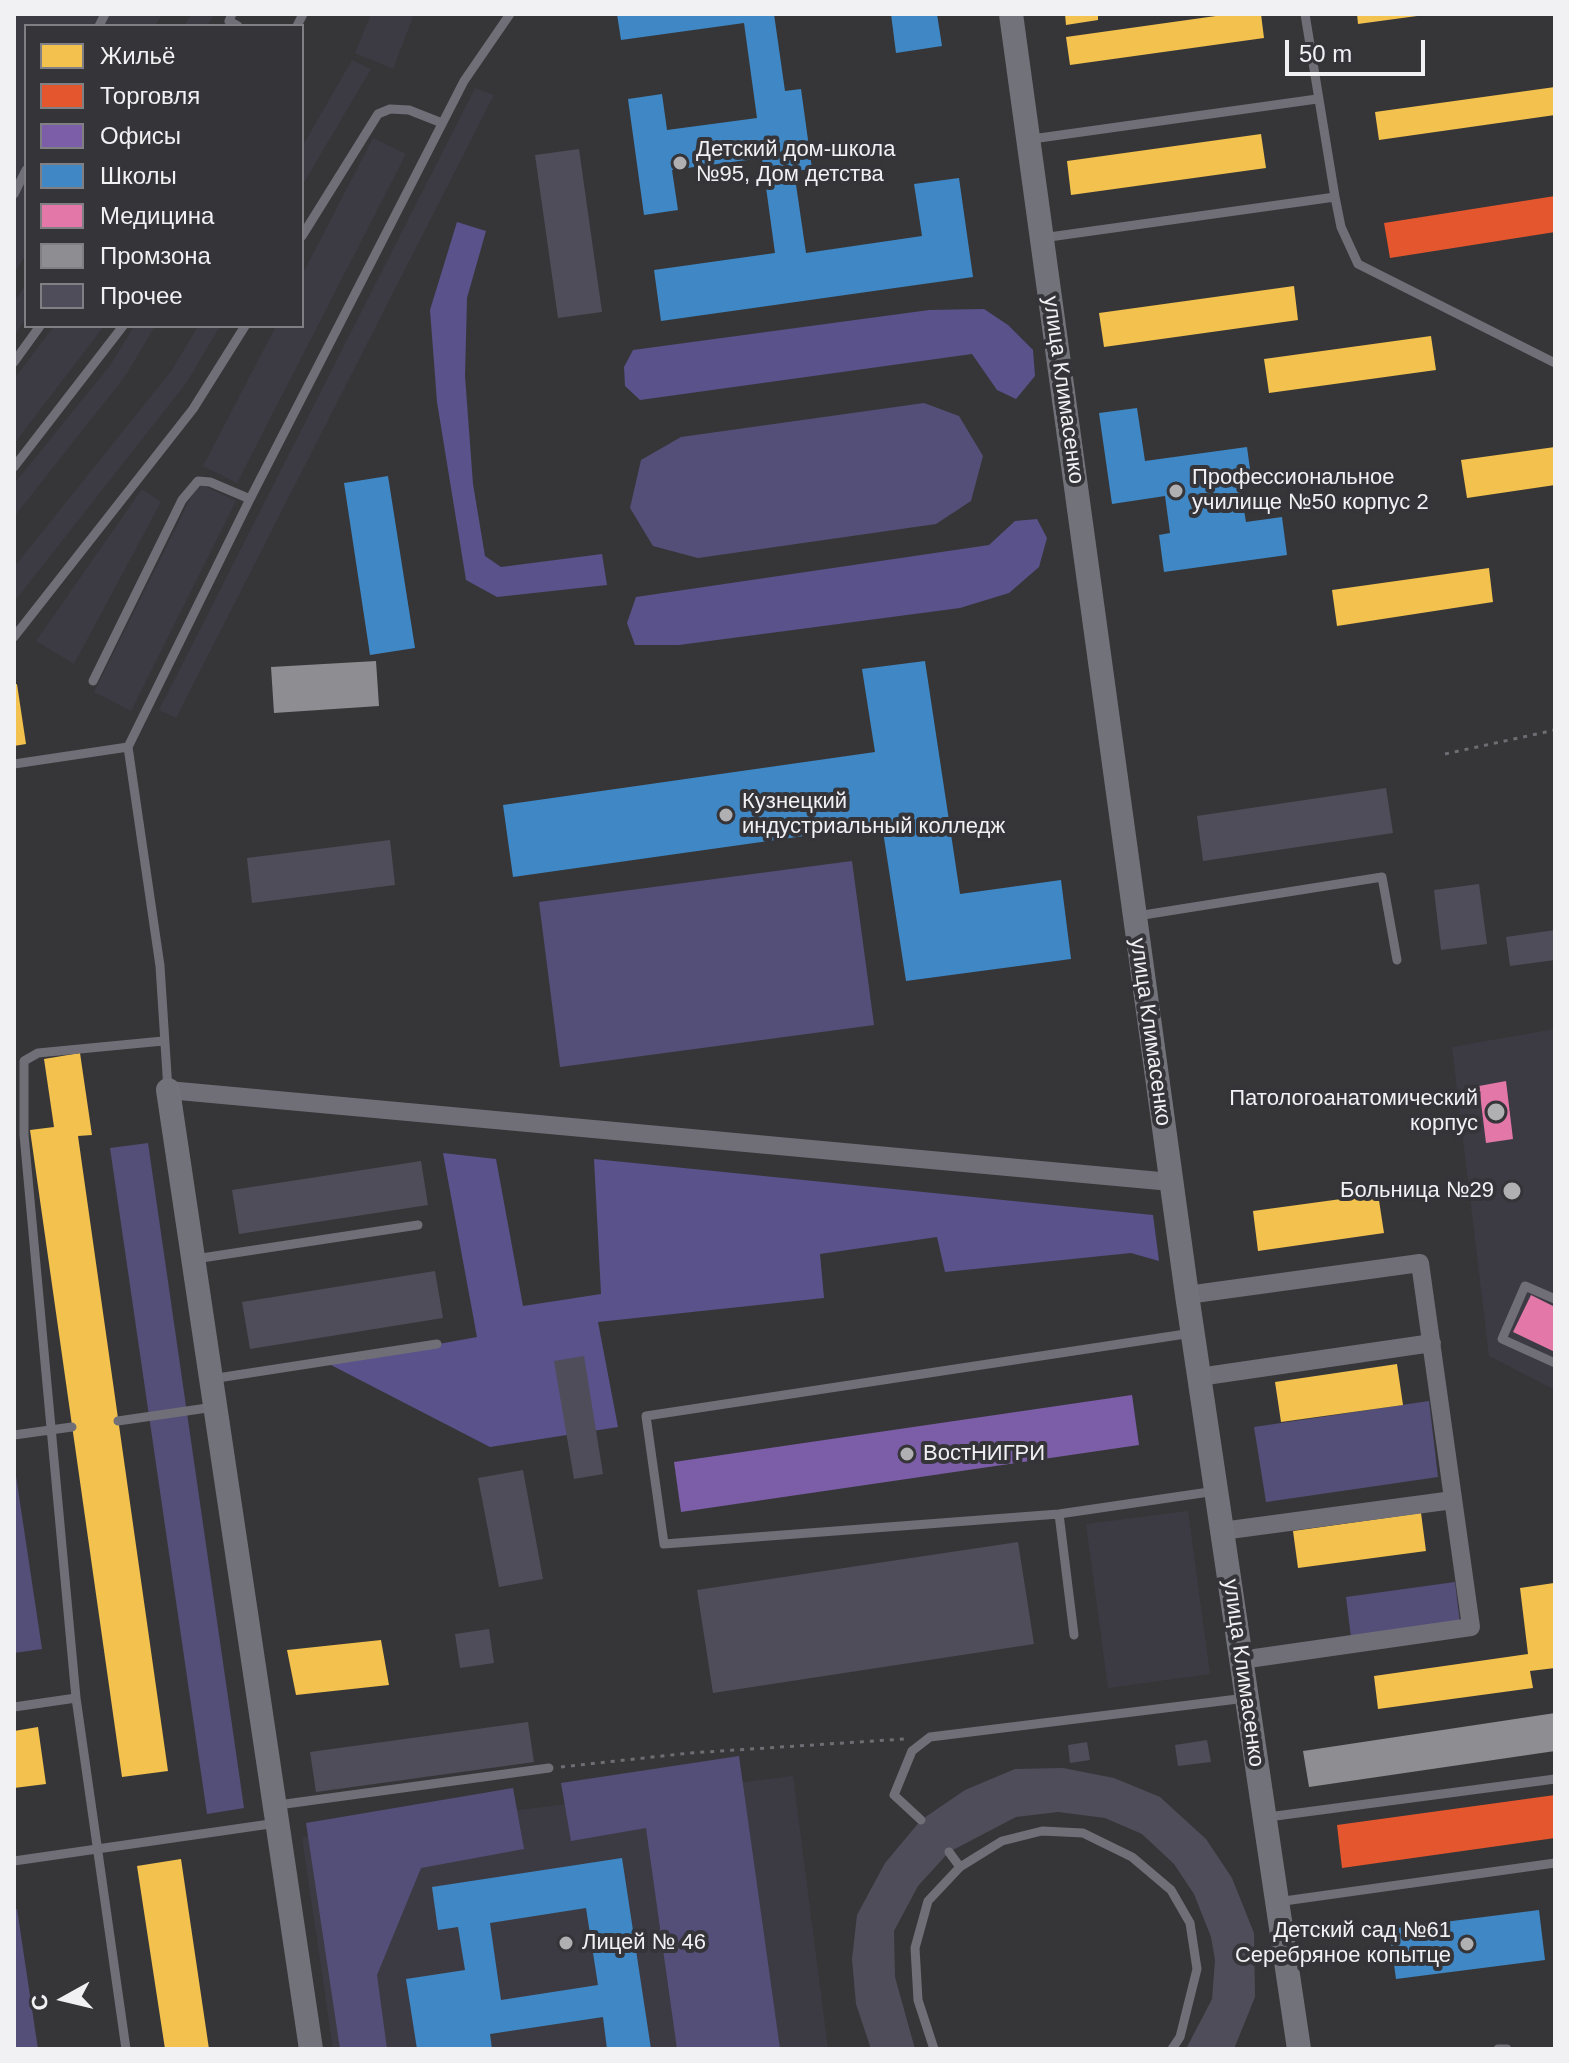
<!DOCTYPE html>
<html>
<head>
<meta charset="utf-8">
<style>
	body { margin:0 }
	#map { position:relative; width:1569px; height:2063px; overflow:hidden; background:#363638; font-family:Helvetica,sans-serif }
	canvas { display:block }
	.frame { position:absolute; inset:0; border:16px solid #f1f1f4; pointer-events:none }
	.legend { position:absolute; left:24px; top:24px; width:280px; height:304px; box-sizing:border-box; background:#353539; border:2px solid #808084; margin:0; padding:10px 14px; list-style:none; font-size:24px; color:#f1f1f4 }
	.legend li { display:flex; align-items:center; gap:16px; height:40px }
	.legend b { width:40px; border:2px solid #808084 }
	.north { position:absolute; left:24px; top:1959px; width:80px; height:80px; -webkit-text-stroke:6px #353539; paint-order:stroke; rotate:262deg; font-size:22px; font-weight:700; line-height:32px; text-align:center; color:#f1f1f4 }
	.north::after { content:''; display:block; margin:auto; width:28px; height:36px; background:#f1f1f4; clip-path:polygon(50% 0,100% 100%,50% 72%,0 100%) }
	.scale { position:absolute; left:1285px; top:40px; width:140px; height:36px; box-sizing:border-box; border:4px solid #f1f1f4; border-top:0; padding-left:10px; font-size:24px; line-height:28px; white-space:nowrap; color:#f1f1f4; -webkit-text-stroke:6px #353539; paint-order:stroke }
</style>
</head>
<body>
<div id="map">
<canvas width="1569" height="2063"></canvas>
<div class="frame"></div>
<ul class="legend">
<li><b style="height:22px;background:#f2c14e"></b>Жильё</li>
<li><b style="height:22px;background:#e4572e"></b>Торговля</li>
<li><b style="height:22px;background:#7b5ea7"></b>Офисы</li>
<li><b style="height:22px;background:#3f88c5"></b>Школы</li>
<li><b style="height:22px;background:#e377a8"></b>Медицина</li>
<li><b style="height:22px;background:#8d8d92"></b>Промзона</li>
<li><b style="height:22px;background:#4f4d5a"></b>Прочее</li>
</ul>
<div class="north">С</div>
<div class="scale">50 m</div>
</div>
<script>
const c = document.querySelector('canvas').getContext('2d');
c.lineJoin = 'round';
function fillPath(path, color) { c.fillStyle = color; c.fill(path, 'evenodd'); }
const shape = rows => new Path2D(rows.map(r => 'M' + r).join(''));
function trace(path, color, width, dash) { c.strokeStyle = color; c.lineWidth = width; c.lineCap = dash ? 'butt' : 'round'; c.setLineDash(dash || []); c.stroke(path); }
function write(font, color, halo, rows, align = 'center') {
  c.font = font + ' Helvetica,sans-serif'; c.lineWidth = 8; c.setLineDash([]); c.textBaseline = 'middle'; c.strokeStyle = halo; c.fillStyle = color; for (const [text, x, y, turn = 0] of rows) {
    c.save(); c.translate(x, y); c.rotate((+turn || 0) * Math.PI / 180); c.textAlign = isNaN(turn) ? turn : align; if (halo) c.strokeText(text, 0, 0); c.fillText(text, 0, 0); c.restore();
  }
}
const built = shape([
	[14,14,162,14,155,26,26,26,26,255,14,273],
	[191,14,215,14,207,26,184,26],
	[371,14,414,14,393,69,355,53],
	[352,60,371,69,302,186,302,147],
	[475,88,494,95,176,718,159,710],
	[373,138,406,154,237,483,203,466,276,326,302,326,302,275],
	[26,284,26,318,14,336,14,302],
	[54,326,104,326,14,444,14,379],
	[134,326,155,326,126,375,14,517,14,484,111,364],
	[198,326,220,326,187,382,14,602,14,567,172,370],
	[198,483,236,501,131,711,94,692],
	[142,489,161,502,74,664,36,641],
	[1555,1029,1555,1390,1489,1356,1452,1047],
	[1188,1511,1210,1674,1108,1688,1086,1524],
	[793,1776,828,2049,333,2049,302,1837]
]);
const green = shape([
	[924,403,959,416,983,456,971,501,936,524,698,558,653,546,630,508,641,460,681,437],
	[852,861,874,1025,560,1067,539,902],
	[148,1143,244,1808,207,1814,110,1148],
	[1429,1401,1438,1477,1266,1502,1254,1427],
	[14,1463,42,1649,14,1653],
	[1455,1582,1460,1623,1351,1637,1346,1597],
	[739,1756,780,2049,677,2049,646,1828,571,1841,561,1783],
	[513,1788,524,1849,421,1868,377,1975,387,2049,340,2049,306,1823],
	[17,1909,38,2049,14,2049,14,1910]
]);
const forest = shape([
	[457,222,486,231,467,298,465,376,473,484,485,556,501,567,602,554,607,585,497,597,466,580,437,402,430,310],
	[984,309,1008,325,1033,350,1035,376,1016,399,997,390,972,354,640,400,625,386,624,367,633,350,929,310],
	[1037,519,1047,538,1039,567,1009,593,960,608,679,645,635,645,627,623,636,597,989,545,1015,521],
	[443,1153,496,1159,523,1306,601,1294,594,1159,1153,1215,1159,1261,1131,1253,945,1272,937,1237,820,1254,824,1298,598,1322,618,1427,490,1447,329,1364,477,1337]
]);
const homes = shape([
	[1065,14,1098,14,1098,20,1066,25],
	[1230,14,1261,14,1264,38,1070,65,1066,37],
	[1357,14,1417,14,1417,16,1358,24],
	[1555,87,1555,115,1379,140,1375,112],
	[1261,134,1266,168,1071,195,1067,161],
	[1294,286,1298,320,1104,347,1099,313],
	[1431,336,1436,370,1269,393,1264,359],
	[1555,447,1555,485,1467,498,1461,460],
	[1489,568,1493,602,1337,626,1332,590],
	[17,684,26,744,14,746,14,685],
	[80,1053,92,1135,78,1136,168,1771,122,1777,30,1130,54,1127,44,1059],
	[1378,1194,1384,1233,1258,1251,1253,1211],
	[1397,1364,1403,1405,1281,1422,1275,1382],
	[1421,1513,1426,1551,1298,1568,1293,1531],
	[1554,1583,1555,1668,1530,1671,1533,1688,1378,1709,1374,1676,1528,1654,1520,1588],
	[381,1640,389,1685,296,1695,287,1650],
	[38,1727,46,1784,14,1788,14,1731],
	[181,1859,209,2049,165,2049,137,1866]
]);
const shops = shape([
	[1555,196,1555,232,1390,258,1384,223],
	[1555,1795,1555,1838,1342,1868,1337,1825]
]);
const offices = shape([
	[1132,1395,1139,1445,681,1512,674,1462]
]);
const schools = shape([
	[617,14,774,14,785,91,801,89,812,169,794,171,806,253,922,236,914,184,959,178,973,277,661,321,654,270,775,253,762,158,672,170,678,210,644,215,628,99,662,94,667,130,757,118,744,23,621,40],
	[891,14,937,14,942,46,896,53],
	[1137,408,1145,461,1247,447,1252,484,1240,486,1246,522,1282,517,1287,555,1164,572,1159,535,1170,533,1165,496,1112,504,1099,413],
	[388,476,415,648,370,655,344,483],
	[925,661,960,894,1061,880,1071,959,906,981,882,825,513,877,503,805,875,752,862,669],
	[622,1858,651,2049,607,2049,603,2017,490,2034,492,2049,417,2049,406,1979,465,1970,458,1927,438,1930,432,1887],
	[586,1908,598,1985,501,2000,490,1923],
	[1539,1910,1545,1960,1396,1979,1389,1929]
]);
const health = shape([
	[1506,1081,1513,1139,1486,1143,1479,1086],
	[1531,1295,1555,1307,1555,1352,1513,1332]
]);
const industry = shape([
	[376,661,379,706,274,713,271,667],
	[1555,1713,1555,1751,1309,1787,1303,1751]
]);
const building = shape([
	[579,149,602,312,558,318,535,155],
	[1386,788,1393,833,1203,861,1197,816],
	[390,840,395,885,252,903,247,858],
	[1479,884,1487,944,1441,950,1434,890],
	[1555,930,1555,960,1510,966,1506,937],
	[421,1161,428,1205,239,1234,232,1190],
	[435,1271,443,1318,250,1349,242,1302],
	[584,1356,603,1474,574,1479,554,1361],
	[523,1470,543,1579,499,1587,478,1478],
	[1018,1542,1034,1644,713,1693,697,1590],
	[489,1629,494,1663,460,1668,455,1634],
	[528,1722,534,1762,316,1792,310,1752],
	[1207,1740,1211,1762,1178,1766,1175,1745],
	[1087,1742,1090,1760,1070,1763,1068,1745],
	[1063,1768,1114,1778,1160,1797,1206,1839,1232,1878,1254,1933,1255,1997,1234,2049,1186,2049,1212,1999,1215,1960,1211,1937,1194,1894,1174,1864,1142,1834,1105,1818,1058,1812,1016,1817,949,1852,918,1886,894,1931,895,1977,915,2049,871,2049,856,2004,852,1959,857,1915,885,1863,921,1820,965,1790,1015,1769]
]);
const path = shape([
	[1445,754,1555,730],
	[561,1767,690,1753,904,1739]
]);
const lane = shape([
	[232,14,229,21,238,26],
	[99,26,105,14],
	[297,26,303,14],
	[1032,139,1317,99],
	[14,194,26,170],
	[1335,197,1341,227,1358,264,1555,363],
	[302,236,378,114,390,109,409,110,442,123],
	[1042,238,1335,197,1305,14],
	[14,362,40,326],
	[14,467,123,326],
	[14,637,193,409,245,326],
	[93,681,182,500,198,481,210,482,250,499],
	[128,747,250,499,464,81,510,14],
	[14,764,128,747,160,966,168,1090],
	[1137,916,1382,877,1397,960],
	[195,1259,418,1225],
	[1555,1299,1525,1286,1502,1339,1555,1363],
	[211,1379,437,1344],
	[118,1421,214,1407],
	[14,1435,72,1427],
	[1059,1514,664,1544,646,1416,1192,1333],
	[1074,1635,1059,1514,1216,1491],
	[14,1707,76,1698],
	[278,1805,549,1768],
	[1268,1817,1555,1779],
	[921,1820,894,1795,912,1751,930,1737,1246,1698],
	[949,1852,960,1867],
	[14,1861,277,1823],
	[1277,1902,1555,1863],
	[126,2049,76,1698,24,1135,24,1061,38,1053,163,1041],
	[934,2049,918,2000,915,1948,928,1901,960,1867,1002,1841,1042,1831,1083,1833,1132,1857,1171,1890,1190,1923,1197,1969,1180,2037,1172,2049],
	[1498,2049,1507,2049]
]);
const street = shape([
	[168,1090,1171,1182],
	[1187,1295,1420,1263,1471,1627,1241,1660],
	[1199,1377,1432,1343],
	[1222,1531,1453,1500]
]);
const secondary = shape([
	[1011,14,1187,1295,1299,2049],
	[168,1090,311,2049]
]);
const markers = [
	[680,163,8,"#b0b0b2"],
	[1176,491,8,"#b0b0b2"],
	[726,815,8,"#b0b0b2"],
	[1496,1112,10,"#b0b0b2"],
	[1512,1191,10,"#b0b0b2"],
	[907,1454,8,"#b0b0b2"],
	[566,1943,8,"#b0b0b2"],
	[1467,1944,8,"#b0b0b2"]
];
const poiNames = [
	["Детский дом-школа",696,150],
	["№95, Дом детства",696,175],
	["Профессиональное",1192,478],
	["училище №50 корпус 2",1192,503],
	["Кузнецкий",742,802],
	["индустриальный колледж",742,827],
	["Патологоанатомический",1478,1099,"right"],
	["корпус",1478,1124,"right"],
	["Больница №29",1494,1191,"right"],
	["ВостНИГРИ",923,1454],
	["Детский сад №61",1451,1931,"right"],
	["Серебряное копытце",1451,1956,"right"],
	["Лицей № 46",582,1943]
];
const streetNames = [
	["улица Климасенко",1063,390,82],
	["улица Климасенко",1150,1032,82],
	["улица Климасенко",1243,1673,82]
];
fillPath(built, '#3c3b44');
fillPath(green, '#544f79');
fillPath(forest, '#59528b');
fillPath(homes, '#f2c14e');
fillPath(shops, '#e4572e');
fillPath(offices, '#7b5ea7');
fillPath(schools, '#3f88c5');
fillPath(health, '#e377a8');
fillPath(industry, '#8d8d92');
fillPath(building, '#4f4d5a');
trace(path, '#6d6d74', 3, [4, 6]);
trace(lane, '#706f78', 9);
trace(street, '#706f78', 18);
trace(secondary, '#72727a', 24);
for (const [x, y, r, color] of markers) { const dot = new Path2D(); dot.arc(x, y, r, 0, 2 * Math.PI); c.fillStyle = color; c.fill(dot); trace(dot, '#353539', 3); }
write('22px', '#f1f1f4', '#353539', poiNames, 'left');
write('22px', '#f1f1f4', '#353539', streetNames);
</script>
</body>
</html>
